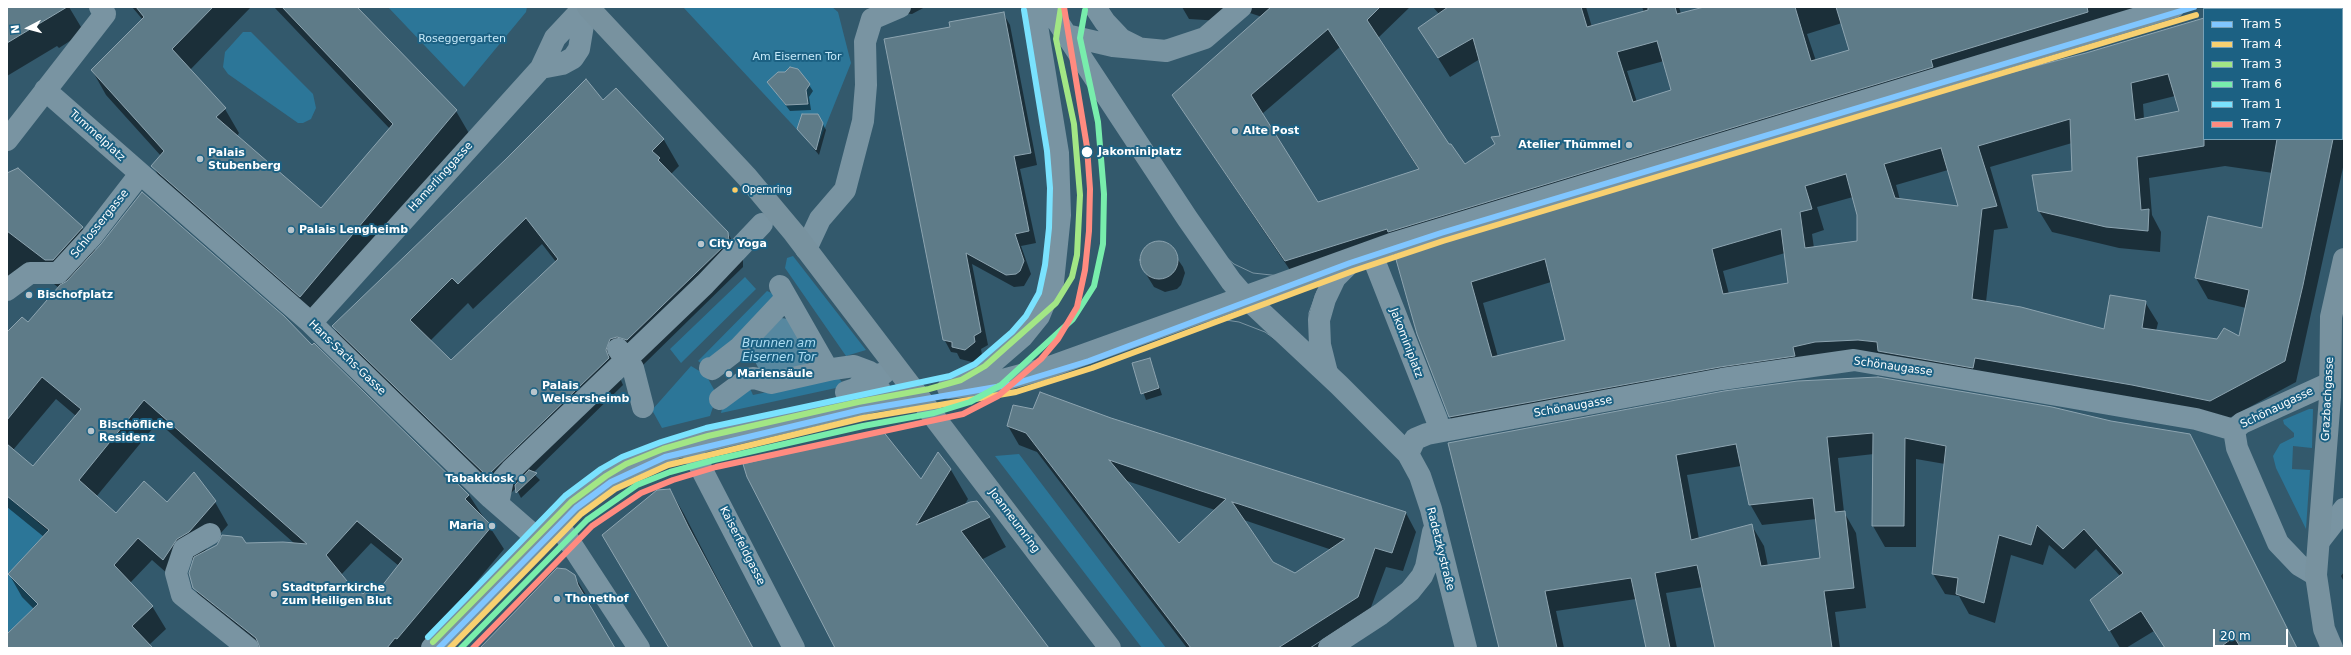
<!DOCTYPE html>
<html>
<head>
<meta charset="utf-8">
<style>
	body { margin:0 }
	#map { position:relative; width:2351px; height:655px; overflow:hidden; background:#33596c; font-family:"DejaVu Sans",sans-serif }
	canvas { display:block }
	.frame { position:absolute; inset:0; border:8px solid #fff; pointer-events:none }
	.legend { position:absolute; left:2203px; top:8px; width:140px; height:132px; box-sizing:border-box; background:#1c6183; border:1px solid #77a0b5; margin:0; padding:5px 7px; list-style:none; font-size:12px; color:#fff }
	.legend li { display:flex; align-items:center; gap:8px; height:20px }
	.legend b { width:20px; border:1px solid #77a0b5 }
	.north { position:absolute; left:8px; top:8px; width:40px; height:40px; -webkit-text-stroke:3px #1c6183; paint-order:stroke; rotate:264deg; font-size:11px; font-weight:700; line-height:16px; text-align:center; color:#fff }
	.north::after { content:''; display:block; margin:auto; width:14px; height:18px; background:#fff; clip-path:polygon(50% 0,100% 100%,50% 72%,0 100%) }
	.scale { position:absolute; left:2213px; top:629px; width:75px; height:18px; box-sizing:border-box; border:2px solid #fff; border-top:0; padding-left:5px; font-size:12px; line-height:14px; white-space:nowrap; color:#fff; -webkit-text-stroke:3px #1c6183; paint-order:stroke }
</style>
</head>
<body>
<div id="map">
<canvas width="2351" height="655"></canvas>
<div class="frame"></div>
<ul class="legend">
<li><b style="height:5px;background:#80c6ff"></b>Tram 5</li>
<li><b style="height:5px;background:#f8d070"></b>Tram 4</li>
<li><b style="height:5px;background:#a2e685"></b>Tram 3</li>
<li><b style="height:5px;background:#78edac"></b>Tram 6</li>
<li><b style="height:5px;background:#7ae2fe"></b>Tram 1</li>
<li><b style="height:5px;background:#ff8b80"></b>Tram 7</li>
</ul>
<div class="north">N</div>
<div class="scale">20 m</div>
</div>
<script>
const c = document.querySelector('canvas').getContext('2d');
c.lineJoin = 'round';
function fillPath(path, color) { c.fillStyle = color; c.fill(path, 'evenodd'); }
const shape = rows => new Path2D(rows.map(r => 'M' + r).join(''));
function trace(path, color, width, dash) { c.strokeStyle = color; c.lineWidth = width; c.lineCap = dash ? 'butt' : 'round'; c.setLineDash(dash || []); c.stroke(path); }
function write(font, color, halo, rows, align = 'center') {
  c.font = font + ' "DejaVu Sans",sans-serif'; c.lineWidth = 4; c.setLineDash([]); c.textBaseline = 'middle'; c.strokeStyle = halo; c.fillStyle = color; for (const [text, x, y, turn = 0] of rows) {
    c.save(); c.translate(x, y); c.rotate((+turn || 0) * Math.PI / 180); c.textAlign = isNaN(turn) ? turn : align; if (halo) c.strokeText(text, 0, 0); c.fillText(text, 0, 0); c.restore();
  }
}
const green = shape([
	[388,7,527,7,526,12,464,87],
	[683,7,832,7,838,12,851,63,816,150],
	[243,32,251,32,313,94,316,108,311,119,303,123,298,123,228,74,223,67,225,52],
	[793,256,866,350,846,356,785,268,787,258],
	[745,277,756,289,681,363,670,349],
	[767,291,779,296,727,346,701,363,698,361],
	[691,366,706,375,717,395,710,416,662,428,652,410],
	[838,377,845,386,721,413,724,399,748,384,753,395],
	[2309,409,2313,409,2312,448,2293,446,2292,469,2310,470,2306,529,2276,468,2273,456,2280,444,2294,437,2294,433,2284,424,2283,420],
	[1019,454,1166,648,1142,648,995,456],
	[7,496,48,531,8,574,38,604,7,634]
]);
const water = shape([
	[781,318,789,319,811,359,805,365,806,370,761,373,750,352]
]);
const shadow = shape([
	[7,7,69,7,84,32,59,48,57,46,7,76],
	[132,7,251,7,190,70,225,109,239,133,237,136,321,209,390,129,274,7,357,7,456,111,470,135,314,320,167,191,153,166,161,156,106,95,92,70,143,20],
	[893,7,925,7,912,14,901,13],
	[1182,7,1410,7,1378,38,1448,146,1465,165,1496,144,1501,136,1480,59,1450,77,1419,28,1439,14,1433,7,1586,7,1592,27,1644,12,1642,7,1679,7,1681,14,1708,7,2187,7,2081,36,1296,279,1173,96,1262,17,1250,13,1237,22,1189,19],
	[1842,23,1850,50,1816,61,1807,34],
	[1340,47,1419,170,1318,203,1262,114],
	[1664,61,1673,90,1637,102,1627,71],
	[2245,7,2281,7,2282,9,2238,9],
	[1003,13,1010,25,1037,165,1020,169,1036,243,1021,246,1031,274,1024,286,1014,287,972,264,988,345,981,349,982,355,972,362,960,359,957,353,951,352,944,339,951,27],
	[2204,19,2204,139,2342,139,2342,111,2344,114,2344,163,2296,382,2222,422,1885,363,1732,388,1462,438,1450,417,1396,257],
	[2175,96,2180,112,2144,119,2143,104],
	[2072,143,2073,172,2039,211,2052,232,2119,248,2160,252,2161,232,2152,215,2149,178,2225,166,2273,173,2263,230,2196,278,2208,299,2246,308,2240,338,2217,340,2156,331,2158,323,2145,302,2105,331,1986,302,1994,230,2008,228,1990,167],
	[1948,170,1960,207,1900,200,1896,185],
	[1853,197,1858,215,1858,242,1814,248,1812,234,1824,230,1817,207],
	[1785,253,1789,284,1729,294,1723,271],
	[1551,282,1566,341,1498,357,1483,303],
	[768,82,809,85,813,91,809,97,811,110,790,111],
	[616,90,664,140,679,166,671,174,727,232,743,259,743,267,642,366,620,378,623,385,533,473,540,480,521,498,516,488,502,502,348,353,333,326],
	[542,244,556,262,451,362,430,341,468,303,473,309],
	[818,115,826,130,819,155,798,129],
	[7,175,82,228,96,251,312,347,469,495,504,549,421,648,254,648,207,611,194,587,195,558,190,561,177,582,152,560,130,583,152,606,166,629,149,645,151,648,7,648,7,636,34,609,22,597,9,574,44,537,7,507,7,333,28,323,59,288,35,269,7,291],
	[56,399,76,416,33,467,13,450],
	[158,422,295,544,246,545,203,553,228,525,215,502,116,514,96,497],
	[371,543,399,566,379,592,363,596,341,575],
	[1153,243,1168,245,1183,267,1185,273,1181,285,1177,289,1165,292,1154,287,1146,274,1141,262,1144,250],
	[1150,359,1162,395,1146,400,1133,364],
	[1878,378,2297,648,2166,648,2154,631,2126,648,2120,648,2092,600,2120,576,2096,549,2075,569,2049,545,2043,565,2011,555,1995,623,1969,614,1959,596,1945,594,1933,574,1945,464,1916,459,1916,547,1885,547,1873,526,1874,454,1838,458,1844,512,1856,533,1866,608,1835,612,1840,648,1715,648,1703,587,1666,593,1677,648,1647,648,1636,599,1556,611,1564,648,1501,648,1449,444],
	[1741,466,1750,504,1762,525,1816,519,1821,559,1768,566,1764,546,1752,526,1699,539,1687,475],
	[1034,410,1110,418,1406,513,1416,532,1403,571,1386,567,1367,618,1319,648,1187,648,1037,452,1019,445,1008,426],
	[1124,480,1215,510,1179,544],
	[1244,520,1332,550,1295,574,1273,562],
	[951,470,968,499,964,506,989,517,1006,547,981,560,1047,648,836,648,921,480],
	[670,490,684,514,753,648,670,648],
	[2344,572,2344,582,2341,576],
	[574,575,589,600,592,610,614,648,560,648]
]);
const building = shape([
	[7,7,67,7,7,43,7,7],
	[136,7,213,7,172,49,226,108,216,117,321,208,393,124,282,7,357,7,457,110,300,297,151,166,164,151,91,70,144,17,136,7],
	[1271,7,1380,7,1367,20,1449,144,1451,144,1465,164,1495,144,1491,137,1500,136,1473,38,1438,58,1418,28,1448,7,1581,7,1587,27,1648,10,1648,7,1675,7,1677,14,1704,7,1795,7,1811,61,1849,50,1836,7,2087,7,2088,12,1931,60,1933,67,1388,232,1387,229,1285,261,1172,95,1271,7],
	[1328,29,1419,169,1318,202,1251,95,1328,29],
	[1657,41,1671,90,1633,102,1617,52,1657,41],
	[1004,12,1031,153,1014,156,1029,231,1015,234,1024,261,1020,271,1016,274,1006,275,966,253,981,332,974,336,975,342,965,350,952,347,952,342,943,340,884,39,950,27,949,22,1004,12],
	[2204,18,2204,146,2137,157,2141,210,2149,209,2148,231,2106,227,2038,211,2032,175,2072,171,2070,119,1978,146,1997,206,1982,209,1972,299,2021,307,2104,329,2110,295,2146,301,2142,328,2217,339,2224,328,2239,336,2249,290,2195,278,2208,216,2262,228,2277,139,2333,139,2303,285,2285,361,2210,401,2132,385,1975,358,1973,368,1878,351,1877,342,1858,340,1815,342,1793,347,1795,356,1720,367,1449,417,1417,334,1395,256,1948,89,2086,53,2204,18],
	[2168,74,2179,111,2135,120,2131,83,2168,74],
	[1941,148,1958,206,1895,198,1884,164,1941,148],
	[1846,174,1857,215,1857,241,1805,248,1800,212,1812,209,1805,186,1846,174],
	[1781,229,1788,283,1723,294,1712,249,1781,229],
	[1545,259,1565,340,1492,357,1471,282,1545,259],
	[790,67,798,69,810,84,806,90,808,104,786,105,767,82,778,72,785,72,790,67],
	[586,79,603,100,616,88,664,139,652,151,660,158,658,160,728,232,729,241,627,340,617,337,610,339,606,350,609,358,487,476,332,326,506,159,586,79],
	[526,218,558,259,451,360,410,320,452,278,458,284,526,218],
	[802,114,818,114,823,123,816,150,797,129,802,114],
	[18,168,83,227,53,260,45,260,7,231,7,173,18,168],
	[142,192,284,316,312,345,314,343,469,495,465,499,492,526,397,639,395,638,387,648,260,648,256,638,193,588,189,573,194,557,217,545,222,535,242,537,246,543,283,542,307,544,144,400,79,480,116,513,144,481,167,502,194,472,216,501,189,532,177,539,163,560,138,538,114,565,153,606,132,626,153,648,7,648,7,634,38,604,8,574,49,530,7,496,7,444,33,466,81,409,42,377,7,420,7,332,22,317,28,322,60,285,67,281,101,244,142,192],
	[357,521,403,559,378,591,368,589,363,594,347,581,326,555,357,521],
	'1140 260a19 19 0 1 1 38 0a19 19 0 1 1-38 0Z',
	[1150,358,1159,388,1141,394,1132,363,1150,358],
	[1878,377,2052,407,2111,421,2190,434,2297,648,2241,648,2234,637,2219,648,2165,648,2141,611,2109,631,2090,600,2123,573,2084,529,2063,549,2037,525,2031,545,1999,535,1984,603,1956,594,1958,578,1932,574,1946,446,1905,438,1904,526,1872,526,1873,433,1827,437,1835,512,1845,511,1854,588,1824,591,1832,648,1715,648,1697,565,1655,573,1670,648,1646,648,1631,578,1545,591,1557,648,1499,648,1448,443,1724,391,1798,381,1878,377],
	[1736,444,1749,505,1813,498,1820,558,1761,566,1752,524,1691,540,1676,455,1736,444],
	[1040,392,1111,418,1406,512,1392,553,1375,548,1358,597,1278,648,1191,648,1026,433,1007,426,1013,405,1033,409,1040,392],
	[1109,460,1195,489,1226,499,1179,543,1109,460],
	[1232,502,1239,504,1345,539,1295,573,1273,562,1232,502],
	[882,430,921,479,938,452,951,469,916,525,970,502,977,501,990,517,961,531,1049,648,835,648,747,477,743,464,882,430],
	[529,470,537,473,516,493,515,485,529,470],
	[670,489,688,526,753,648,669,648,602,535,657,490,670,489],
	[557,568,566,569,575,575,578,585,615,648,480,648,557,568]
]);
const minor = shape([
	[1048,7,1187,218,1231,281,1244,296,1339,385,1408,454,1420,476,1431,509,1466,648],
	[1095,7,1105,22,1121,39,1137,47],
	[872,19,900,7],
	[1066,35,1113,46,1166,51,1205,38,1241,7],
	[541,68,562,64,573,58,579,49,586,7],
	[45,90,311,323,491,498,538,539],
	[7,140,105,14,100,7],
	[806,249,820,219,845,190,863,121,866,85,865,42,872,19],
	[1376,265,1437,420],
	[780,286,828,370],
	[7,290,30,273,58,273,92,236,140,174],
	[311,323,541,68,555,38,584,7],
	[618,349,633,368,643,407],
	[710,368,712,369,739,348,786,298],
	[1327,373,1320,345,1319,320,1325,299,1335,278,1353,260],
	[958,384,985,369,1022,337,1039,316,1053,282,1060,215,1058,153,1034,7],
	[948,388,988,384,1044,369,1391,244,2174,7],
	[846,392,855,389,873,376,884,373],
	[720,399,747,379,754,378,771,383,833,369,854,366,870,372,879,388],
	[2234,430,2237,448,2278,543,2299,565,2316,575],
	[2234,430,2242,423,2330,383],
	[689,445,794,648],
	[1408,454,1415,439,1427,434,1722,379,1854,360,2196,419,2234,430],
	[498,504,503,479,511,470,705,284,762,224],
	[556,521,639,648],
	[210,534,184,549,176,573,182,595,248,648],
	[2320,540,2344,509],
	[432,648,556,521,584,497,625,469,676,448,876,401,918,395],
	[1329,648,1381,614,1410,591,1422,576,1426,567,1433,532]
]);
const major = shape([
	[588,7,747,177,794,233,1110,648],
	[2342,19,2344,24],
	[2332,648,2324,629,2316,575,2330,397,2331,317,2344,259]
]);
const tram = shape([
	[1471,213,1525,207,2094,35,2147,7],
	[1214,247,1234,264,1253,273,1280,276,1298,272],
	[1207,261,1227,278,1247,287,1266,289,1291,285],
	[1190,312,1218,306,1246,309,1276,322,1300,340],
	[1183,325,1219,319,1239,322,1265,332,1293,352],
	[1326,383,1316,367,1310,347,1309,313,1317,291,1326,275,1336,263,1350,253],
	[1346,384,1333,362,1330,349,1328,327,1332,307,1342,285,1356,269,1385,251],
	[1310,648,1387,598,1411,576,1424,553,1427,532]
]);
const tram1 = shape([
	[439,648,576,508,611,482,665,457,861,410,1014,384,1089,361,1350,263,1441,233,2194,7]
]);
const tram2 = shape([
	[450,648,581,514,615,489,668,465,863,418,1016,392,1092,368,1353,271,1443,241,2196,15]
]);
const tram3 = shape([
	[433,642,571,502,606,476,626,464,663,449,708,436,858,402,929,389,961,380,985,366,1056,303,1072,277,1077,255,1080,195,1074,124,1056,39,1061,7]
]);
const tram4 = shape([
	[461,648,587,520,637,485,670,472,714,460,863,426,934,413,970,402,1001,385,1073,319,1094,286,1103,244,1104,194,1098,122,1080,38,1085,10]
]);
const tram5 = shape([
	[428,637,565,496,601,469,622,457,661,442,706,428,950,376,975,364,1012,332,1026,316,1039,293,1045,265,1049,228,1050,188,1047,151,1024,10]
]);
const tram6 = shape([
	[473,648,592,526,641,493,673,480,716,467,963,414,998,396,1041,359,1058,339,1077,307,1085,270,1089,231,1090,189,1087,147,1064,7]
]);
const markers = [
	[1235,131,4,"#b8c5cc"],
	[1629,145,4,"#b8c5cc"],
	[1087,152,6,"#fff"],
	[200,159,4,"#b8c5cc"],
	[735,190,3.5,"#fdcc66"],
	[291,230,4,"#b8c5cc"],
	[701,244,4,"#b8c5cc"],
	[29,295,4,"#b8c5cc"],
	[729,374,4,"#b8c5cc"],
	[534,392,4,"#b8c5cc"],
	[91,431,4,"#b8c5cc"],
	[522,479,4,"#b8c5cc"],
	[492,526,4,"#b8c5cc"],
	[274,594,4,"#b8c5cc"],
	[557,599,4,"#b8c5cc"]
];
const busNames = [
	["Opernring",742,190]
];
const parkNames = [
	["Roseggergarten",462,39],
	["Am Eisernen Tor",797,57]
];
const poiNames = [
	["Alte Post",1243,131],
	["Atelier Thümmel",1621,145,"right"],
	["Palais",208,153],
	["Stubenberg",208,166],
	["Palais Lengheimb",299,230],
	["City Yoga",709,244],
	["Bischofplatz",37,295],
	["Mariensäule",737,374],
	["Palais",542,386],
	["Welsersheimb",542,399],
	["Bischöfliche",99,425],
	["Residenz",99,438],
	["Tabakkiosk",514,479,"right"],
	["Maria",484,526,"right"],
	["Stadtpfarrkirche",282,588],
	["zum Heiligen Blut",282,601],
	["Thonethof",565,599]
];
const streetNames = [
	["Tummelplatz",97,136,42],
	["Hamerlinggasse",441,177,-48],
	["Schlossergasse",100,224,-51],
	["Jakominiplatz",1406,343,69],
	["Hans-Sachs-Gasse",347,358,44],
	["Schönaugasse",1893,367,8],
	["Grazbachgasse",2328,399,-87],
	["Schönaugasse",1573,407,-10],
	["Schönaugasse",2277,408,-26],
	["Joanneumring",1014,521,53],
	["Kaiserfeldgasse",742,546,63],
	["Radetzkystraße",1440,549,76]
];
const stopNames = [
	["Jakominiplatz",1098,152]
];
const waterNames = [
	["Brunnen am",779,344],
	["Eisernen Tor",779,358]
];
fillPath(green, '#2c7698');
fillPath(water, '#5788a0');
fillPath(shadow, '#0007');
fillPath(building, '#5e7b88');
trace(building, '#8da4b0', 1);
trace(minor, '#7994a2', 22);
trace(major, '#78929f', 22);
trace(tram, '#7a94a2', 1);
trace(tram1, '#80c6ff', 6);
trace(tram2, '#f8d070', 6);
trace(tram3, '#a2e685', 6);
trace(tram4, '#78edac', 6);
trace(tram5, '#7ae2fe', 6);
trace(tram6, '#ff8b80', 6);
for (const [x, y, r, color] of markers) { const dot = new Path2D(); dot.arc(x, y, r, 0, 2 * Math.PI); c.fillStyle = color; c.fill(dot); trace(dot, '#1c6183', 1.5); }
write('10px', '#fff', '#1c6183', busNames, 'left');
write('11px', '#c5e8f8', '#1c6183', parkNames);
write('bold 11px', '#fff', '#1c6183', poiNames, 'left');
write('11px', '#fff', '#1c6183', streetNames);
write('bold 11px', '#fff', '#1c6183', stopNames, 'left');
write('italic 12px', '#acdcf2', '#1c6183', waterNames);
</script>
</body>
</html>
